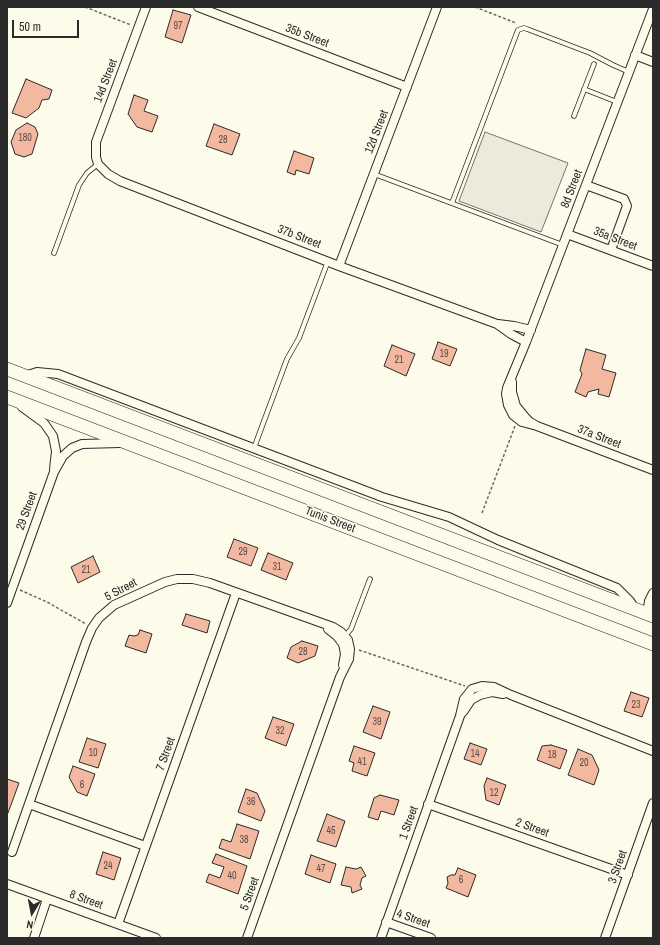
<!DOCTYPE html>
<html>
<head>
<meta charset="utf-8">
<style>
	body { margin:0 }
	#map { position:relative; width:660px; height:945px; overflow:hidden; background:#fdfbea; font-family:"Archivo Narrow",sans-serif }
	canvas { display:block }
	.frame { position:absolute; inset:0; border:8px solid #2b2b2b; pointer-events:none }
	.north { position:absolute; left:12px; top:893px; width:40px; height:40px; -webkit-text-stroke:3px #fdfbea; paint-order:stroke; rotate:190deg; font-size:11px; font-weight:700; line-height:16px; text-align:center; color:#2b2b2b }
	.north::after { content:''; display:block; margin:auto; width:14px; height:18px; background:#2b2b2b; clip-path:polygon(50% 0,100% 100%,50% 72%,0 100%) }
	.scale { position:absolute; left:12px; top:20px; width:67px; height:18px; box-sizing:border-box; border:2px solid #2b2b2b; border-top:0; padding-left:5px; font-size:12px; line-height:14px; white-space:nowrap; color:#2b2b2b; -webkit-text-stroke:3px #fdfbea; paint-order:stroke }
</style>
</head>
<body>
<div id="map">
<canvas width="660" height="945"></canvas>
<div class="frame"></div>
<div class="north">N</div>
<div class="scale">50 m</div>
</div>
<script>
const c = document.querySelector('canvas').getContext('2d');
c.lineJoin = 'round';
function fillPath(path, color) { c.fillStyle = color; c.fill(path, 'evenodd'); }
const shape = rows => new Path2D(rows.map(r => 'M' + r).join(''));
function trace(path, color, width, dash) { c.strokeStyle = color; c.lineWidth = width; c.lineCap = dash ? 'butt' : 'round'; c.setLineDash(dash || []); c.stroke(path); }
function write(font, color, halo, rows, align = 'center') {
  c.font = font + ' "Archivo Narrow",sans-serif'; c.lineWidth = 3; c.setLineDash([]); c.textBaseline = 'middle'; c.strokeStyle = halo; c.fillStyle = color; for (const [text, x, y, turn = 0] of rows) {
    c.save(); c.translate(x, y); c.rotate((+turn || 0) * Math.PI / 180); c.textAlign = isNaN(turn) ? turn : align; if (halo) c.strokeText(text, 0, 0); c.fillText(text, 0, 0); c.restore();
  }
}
const green = shape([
	[485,132,568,163,541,232,459,201,485,132]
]);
const building = shape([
	[173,10,191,15,182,43,165,37,173,10],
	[26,79,52,90,49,99,42,100,39,108,26,118,12,113,26,79],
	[134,95,148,100,144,111,158,116,152,132,137,127,128,114,134,95],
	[27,123,35,127,38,134,32,154,24,157,15,154,11,142,16,130,27,123],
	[214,124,240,134,232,155,206,146,214,124],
	[294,151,314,158,309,174,296,170,295,175,287,172,294,151],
	[438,342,457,349,450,366,432,359,438,342],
	[392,345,415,354,406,376,384,366,392,345],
	[586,349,606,355,602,369,616,373,609,397,598,394,599,389,588,392,586,397,575,392,582,374,580,370,586,349],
	[234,539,258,548,251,566,227,557,234,539],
	[268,553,293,563,286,580,261,570,268,553],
	[93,556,100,572,78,583,71,567,93,556],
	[186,614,210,621,207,633,182,625,186,614],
	[140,630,152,634,146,653,125,646,129,635,134,636,138,635,140,630],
	[302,641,318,646,315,656,298,663,287,658,291,647,302,641],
	[631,692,649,698,642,717,624,711,631,692],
	[373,706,390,712,381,739,363,732,373,706],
	[273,717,294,724,286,746,265,738,273,717],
	[87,738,106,744,98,768,79,762,87,738],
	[470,743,487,749,481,765,464,759,470,743],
	[551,745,567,750,560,769,537,760,542,746,551,745],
	[354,746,375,753,367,776,352,771,354,763,349,761,354,746],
	[578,749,592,755,599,770,594,785,568,775,578,749],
	[73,766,95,774,87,796,77,792,69,777,73,766],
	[487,778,506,785,499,805,486,800,484,786,487,778],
	[7,779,19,783,8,813,7,812,7,779],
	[246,789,257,793,265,811,261,821,238,812,246,789],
	[380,795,399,800,394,815,381,811,378,820,368,817,374,798,380,795],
	[327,814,345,821,336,847,317,841,327,814],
	[237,824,259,831,250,859,219,848,222,839,231,842,237,824],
	[103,852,121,858,114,880,96,874,103,852],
	[216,854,247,866,238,894,206,882,209,874,220,878,224,867,212,863,216,854],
	[311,855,336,864,330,883,305,874,311,855],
	[346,867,356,869,361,867,366,876,362,878,360,885,362,889,352,893,351,887,341,885,346,867],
	[458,868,476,875,468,897,446,888,448,883,447,877,451,875,455,875,458,868]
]);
const path = shape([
	[85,7,131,25],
	[475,7,516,23],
	[482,513,515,426],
	[20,590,47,602,86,624],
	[359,650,465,686]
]);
const service = shape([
	[584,89,617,102],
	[574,116,594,64],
	[374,174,563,245],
	[452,203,518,30,524,28,527,29,590,53,613,65,629,72],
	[54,253,79,185,87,173,98,164],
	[254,448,287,359,299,338,328,261],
	[345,636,351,629,370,579]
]);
const minor = shape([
	[146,7,96,142,96,157,98,164,108,174,120,181,339,266,497,324,511,334,526,342],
	[198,7,407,87],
	[635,55,653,62],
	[586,185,624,199,627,206,611,250],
	[567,234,653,266],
	[339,266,437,7],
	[498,324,514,326,531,330],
	[25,376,37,372,58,374,382,497,449,517,498,540,617,588,630,601,635,609],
	[512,382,512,392,516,406,525,417,530,422,537,426,653,470],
	[22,407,44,423,53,436,56,451,54,469],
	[537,426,522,422,513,415,508,405,506,394,507,388,526,342,653,9],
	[7,603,54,472,63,456,72,448,82,444,120,443],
	[647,614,649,601,653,593],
	[328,629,337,636,343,644,345,654,343,665],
	[463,712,471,700,480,695,492,692,503,694],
	[29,804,145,846],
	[428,804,628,875],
	[12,852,86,642,92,628,99,618,114,605,165,582,177,579,193,579,210,583,333,627,341,632,348,640,350,649,349,659,340,677,247,938],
	[7,884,156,938],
	[386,922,431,938],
	[118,924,236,593],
	[34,938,47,899],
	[381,938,460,716,464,699,472,689,482,686,494,687,511,695,653,751],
	[605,938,653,803]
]);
const primary = shape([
	[7,369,653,616],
	[7,397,653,644]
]);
const numberNames = [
	["97",178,26],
	["180",25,138],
	["28",223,140],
	["19",444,354],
	["21",399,360],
	["29",243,552],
	["31",277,567],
	["21",86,570],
	["28",303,652],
	["23",636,705],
	["39",377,722],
	["32",280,731],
	["10",93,753],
	["14",475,754],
	["18",552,755],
	["41",362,762],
	["20",584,763],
	["6",82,785],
	["12",494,793],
	["36",251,802],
	["45",331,831],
	["38",244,840],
	["24",108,866],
	["47",321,869],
	["40",232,876],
	["6",461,880]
];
const streetNames = [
	["35b Street",307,36,21],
	["14d Street",106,81,-69],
	["12d Street",377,132,-69],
	["8d Street",572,189,-69],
	["37b Street",299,237,21],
	["35a Street",615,239,21],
	["37a Street",599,437,21],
	["29 Street",27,511,-70],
	["Tunis Street",330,520,21],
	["5 Street",121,590,-28],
	["7 Street",166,754,-70],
	["1 Street",409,823,-70],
	["2 Street",532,828,20],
	["3 Street",618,867,-70],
	["5 Street",250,894,-70],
	["8 Street",86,900,20],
	["4 Street",413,919,19]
];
fillPath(green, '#ecebdb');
trace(green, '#74746e', 1);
fillPath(building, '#f2b8a0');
trace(building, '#2b2b2b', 1);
trace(service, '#2b2b2b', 5.5);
trace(minor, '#2b2b2b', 10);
trace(primary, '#2b2b2b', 14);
trace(path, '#6a6964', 1.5, [3, 2]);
trace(service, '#fdfbea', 4);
trace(minor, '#fdfbea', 8);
trace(primary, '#fdfbea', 13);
write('10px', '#5d4e48', null, numberNames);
write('12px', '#2b2b2b', '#fdfbea', streetNames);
</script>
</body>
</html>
